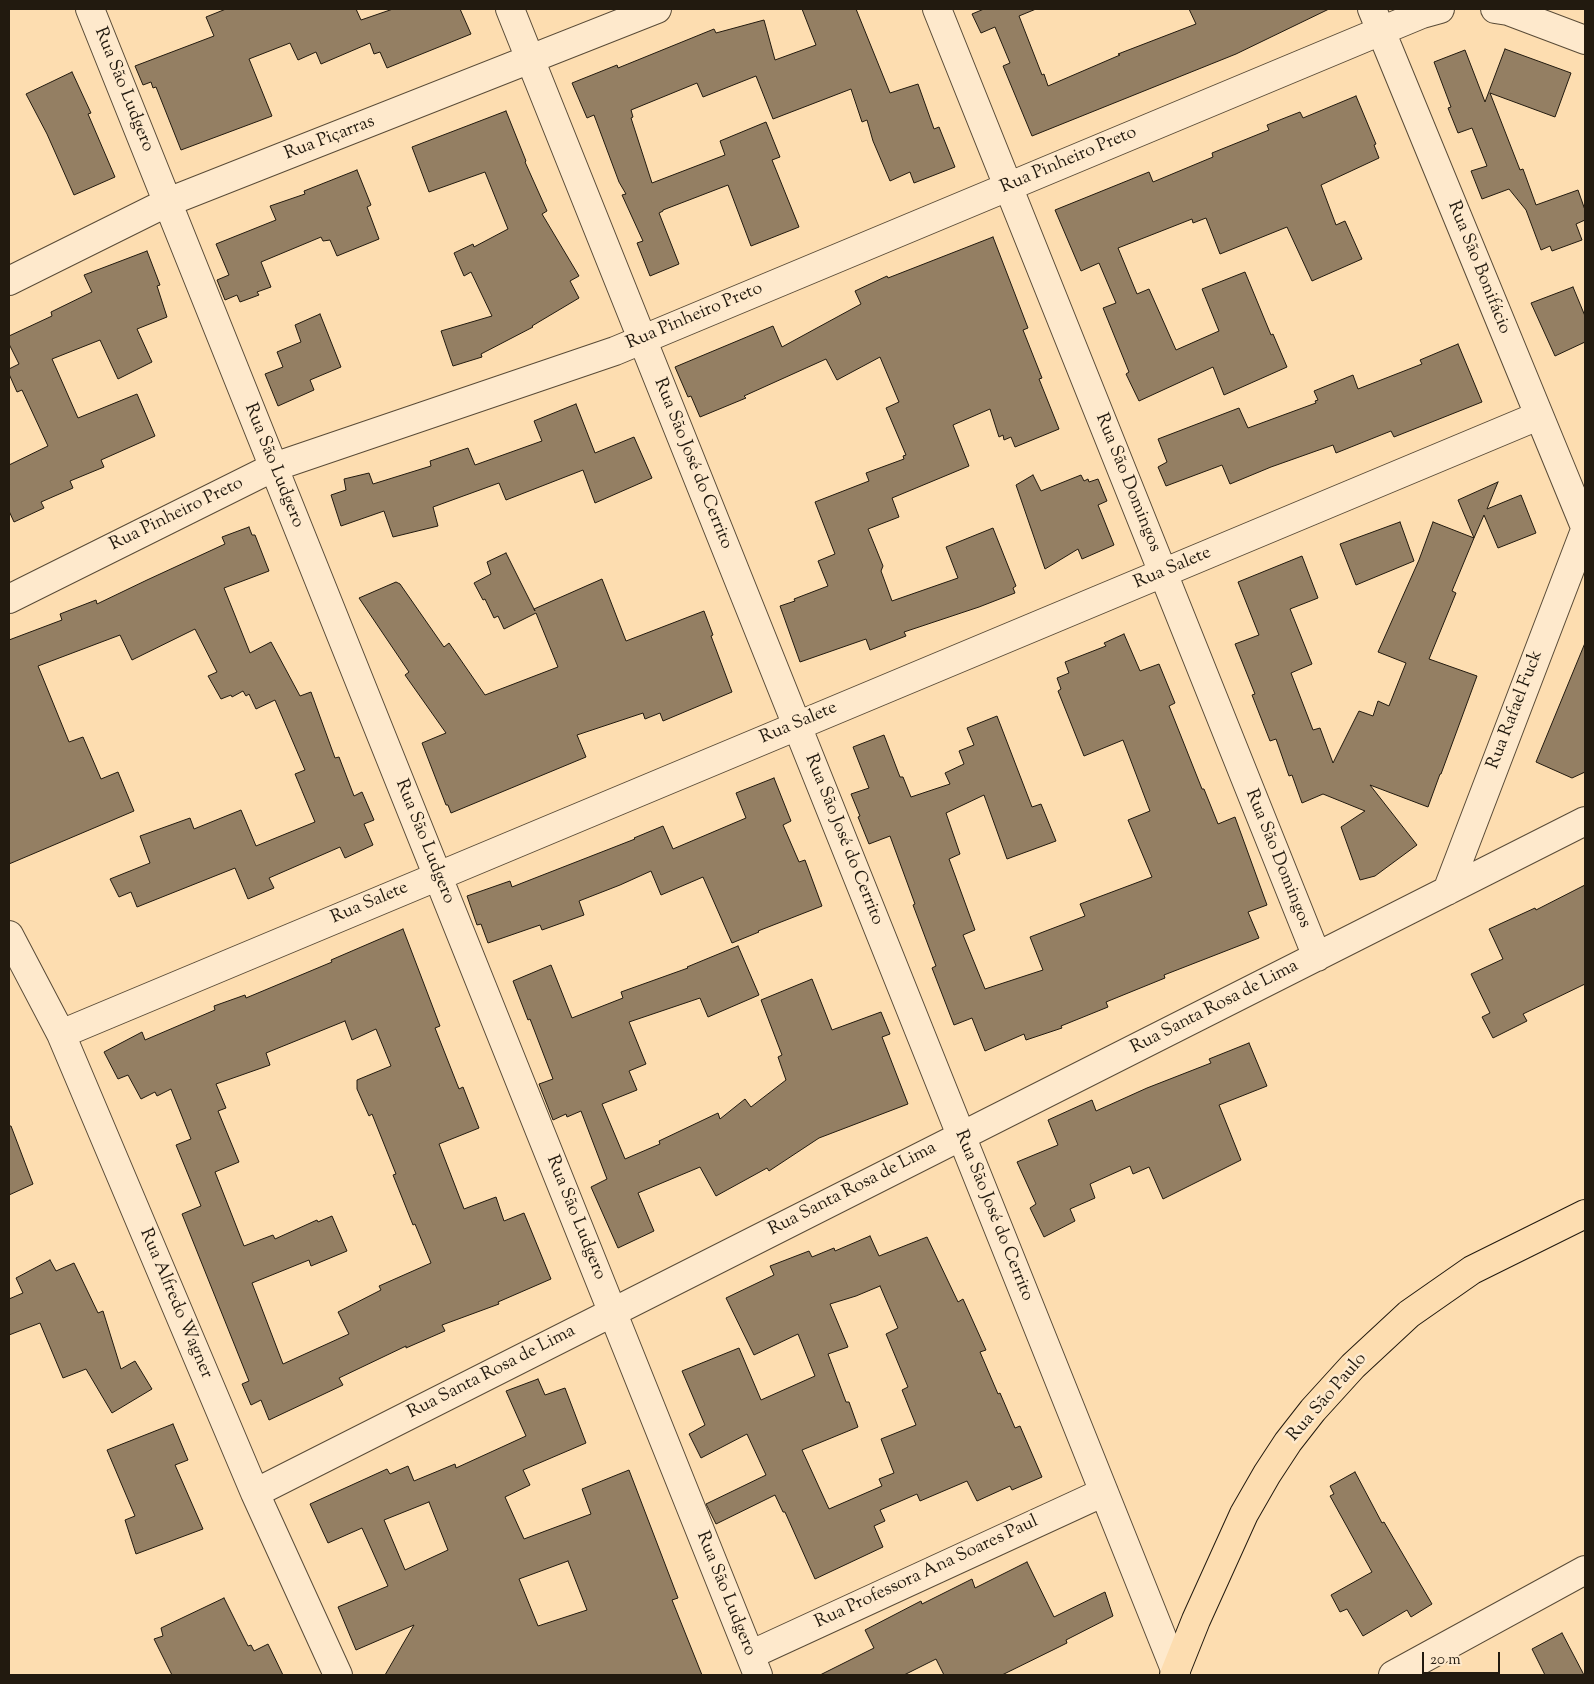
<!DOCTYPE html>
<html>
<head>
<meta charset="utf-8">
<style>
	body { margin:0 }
	#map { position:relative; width:1594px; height:1684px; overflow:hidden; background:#fdddb0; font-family:"Sorts Mill Goudy",serif }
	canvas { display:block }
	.frame { position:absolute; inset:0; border:10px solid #221a0f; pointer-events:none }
	.scale { position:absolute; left:1422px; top:1652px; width:78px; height:22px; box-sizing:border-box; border:2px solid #221a0f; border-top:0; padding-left:6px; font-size:15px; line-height:18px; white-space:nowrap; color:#221a0f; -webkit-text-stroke:4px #fee9cc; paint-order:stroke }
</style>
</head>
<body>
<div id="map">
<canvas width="1594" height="1684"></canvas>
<div class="frame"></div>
<div class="scale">20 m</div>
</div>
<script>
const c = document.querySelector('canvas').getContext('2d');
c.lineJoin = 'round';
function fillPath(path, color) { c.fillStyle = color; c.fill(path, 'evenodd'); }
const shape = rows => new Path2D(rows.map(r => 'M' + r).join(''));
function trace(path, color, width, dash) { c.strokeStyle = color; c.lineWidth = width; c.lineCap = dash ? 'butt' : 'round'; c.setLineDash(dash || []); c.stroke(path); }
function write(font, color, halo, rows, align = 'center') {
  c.font = font + ' "Sorts Mill Goudy",serif'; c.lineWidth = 5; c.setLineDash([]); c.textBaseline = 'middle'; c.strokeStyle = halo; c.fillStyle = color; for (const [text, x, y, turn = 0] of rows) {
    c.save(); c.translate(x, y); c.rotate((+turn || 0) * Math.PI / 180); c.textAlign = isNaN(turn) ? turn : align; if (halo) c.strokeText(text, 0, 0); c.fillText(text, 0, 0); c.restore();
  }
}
const building = shape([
	[226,9,356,9,361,20,393,9,460,9,471,34,387,68,380,52,374,54,370,43,321,64,316,52,298,60,290,43,249,59,272,116,181,150,156,87,153,88,151,82,143,85,135,66,214,36,206,17,226,9],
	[802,9,856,9,890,93,918,84,934,129,939,127,955,167,914,183,910,172,890,181,873,141,867,120,862,122,851,89,773,119,756,76,703,97,697,83,631,110,633,117,631,118,652,183,725,155,720,141,766,122,780,157,772,160,799,227,751,246,728,185,663,210,663,211,659,213,679,264,650,276,637,243,643,241,622,195,626,194,619,182,594,115,587,118,572,83,617,65,618,68,714,29,716,33,764,20,775,60,816,45,802,9],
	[984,9,1036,9,1019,16,1042,75,1044,74,1048,86,1120,55,1118,54,1196,24,1189,9,1329,9,1236,54,1032,136,1003,66,1010,63,995,27,981,33,972,14,984,9],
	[1505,49,1571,73,1555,117,1490,93,1520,170,1523,169,1536,205,1578,190,1585,210,1585,220,1576,224,1582,240,1552,251,1550,246,1541,250,1526,210,1509,189,1482,199,1471,171,1487,166,1472,128,1458,133,1448,108,1451,107,1434,62,1465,50,1485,102,1505,49],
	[72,72,91,113,88,114,115,177,74,195,47,134,26,94,72,72],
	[1356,96,1376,144,1374,145,1379,158,1321,185,1336,225,1345,221,1362,259,1312,281,1287,227,1220,254,1206,218,1193,223,1192,219,1118,248,1137,294,1149,289,1176,350,1219,331,1202,289,1245,272,1271,335,1273,334,1287,367,1224,395,1213,367,1139,401,1126,374,1129,372,1103,308,1116,303,1099,263,1081,271,1055,210,1149,172,1153,182,1213,157,1212,153,1269,130,1267,125,1300,112,1303,118,1356,96],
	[506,111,526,161,525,162,547,211,542,214,579,276,570,281,579,298,532,326,533,327,481,354,482,357,453,366,441,331,492,316,471,272,464,276,454,253,473,244,474,247,508,229,485,172,429,192,412,147,506,111],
	[357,170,371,205,367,207,379,239,337,256,330,240,323,241,321,237,261,262,271,287,257,292,259,295,240,302,237,295,225,300,217,280,229,275,216,244,276,220,270,206,305,194,304,191,357,170],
	[993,237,1028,328,1023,330,1042,378,1039,379,1059,429,1015,447,1011,437,1004,440,1003,435,999,437,990,409,953,425,969,466,892,498,899,517,868,529,883,566,881,571,892,601,958,578,946,547,993,528,1016,586,1013,588,1015,593,979,607,904,632,906,636,870,650,866,639,800,662,780,606,795,601,794,599,828,586,818,561,835,554,815,502,869,481,866,473,904,459,903,456,906,455,886,408,899,402,880,357,837,380,826,359,744,396,746,398,700,417,691,396,688,397,675,367,773,326,782,347,861,304,855,291,887,276,888,278,993,237],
	[147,251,160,285,157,286,167,317,137,329,152,362,118,379,100,340,52,359,78,418,137,394,155,436,101,460,104,467,70,481,73,488,41,502,44,508,14,522,9,511,9,465,48,446,22,390,17,392,9,374,9,369,19,364,9,344,9,336,52,316,51,312,92,292,84,275,147,251],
	[1573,287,1585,316,1585,342,1555,356,1531,303,1573,287],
	[320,314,341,367,310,380,314,390,278,406,265,374,283,367,277,352,301,342,295,325,320,314],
	[1458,344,1482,402,1394,437,1391,431,1336,453,1333,445,1271,467,1230,484,1222,465,1166,486,1158,467,1167,462,1158,439,1239,408,1248,428,1316,403,1315,401,1318,400,1314,391,1353,375,1358,389,1422,364,1420,360,1458,344],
	[576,404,595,453,634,437,652,478,595,503,583,470,506,500,499,483,433,507,438,526,393,537,384,511,341,526,331,495,346,490,344,479,369,473,373,484,431,466,430,461,468,448,475,465,542,441,534,421,576,404],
	[1033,475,1041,491,1081,475,1084,481,1088,479,1089,482,1098,479,1107,501,1098,505,1114,545,1082,559,1078,549,1045,569,1016,485,1033,475],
	[1498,482,1487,509,1521,495,1536,533,1498,548,1484,515,1474,538,1458,500,1498,482],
	[1400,522,1414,561,1356,585,1340,544,1400,522],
	[1433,522,1474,538,1452,591,1456,593,1429,659,1477,676,1441,774,1440,774,1428,807,1370,785,1417,845,1375,876,1360,880,1341,827,1365,811,1323,794,1302,803,1292,775,1289,776,1276,739,1270,741,1252,695,1255,694,1235,644,1259,635,1238,582,1302,556,1318,598,1290,609,1312,664,1291,673,1313,730,1320,728,1333,763,1359,711,1373,716,1378,701,1389,706,1406,663,1378,652,1419,560,1433,522],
	[249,527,252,535,255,535,269,571,224,588,250,653,271,642,300,696,311,692,335,758,339,757,354,796,362,792,374,820,364,824,373,845,345,858,340,847,269,878,274,888,248,899,235,868,137,907,131,892,119,897,110,879,150,863,140,836,190,818,194,829,241,810,256,846,315,822,295,774,305,770,275,700,256,709,249,694,246,696,243,691,232,697,231,695,221,699,208,676,217,672,195,629,132,660,120,635,38,666,69,742,83,737,101,779,118,772,134,811,9,864,9,640,62,620,60,614,96,600,97,604,147,580,225,544,222,537,249,527],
	[506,553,535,611,534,609,602,579,626,641,704,611,713,635,711,636,732,692,663,721,660,713,645,719,643,713,577,735,586,757,451,813,448,805,446,805,422,743,446,733,405,675,409,672,359,598,396,582,400,584,444,647,449,643,485,695,558,667,536,613,504,629,498,616,494,618,485,599,483,600,474,583,491,574,487,562,506,553],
	[1124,634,1140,671,1159,664,1175,703,1169,706,1202,789,1204,789,1218,824,1235,817,1267,905,1248,912,1259,938,1164,975,1165,978,1106,1002,1108,1007,1061,1026,1062,1028,1026,1040,1024,1034,985,1051,972,1018,954,1025,932,968,936,966,913,905,915,904,890,836,869,844,858,817,860,816,851,794,869,788,853,747,884,735,900,777,903,777,911,797,950,784,945,773,964,764,959,751,974,745,967,728,997,716,1032,807,1041,804,1056,841,1007,859,984,795,946,813,960,854,949,859,975,930,963,935,985,989,1043,970,1030,937,1085,916,1080,904,1152,877,1128,820,1150,811,1123,740,1084,756,1058,691,1061,689,1057,678,1069,673,1065,662,1106,646,1104,643,1124,634],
	[1585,643,1585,772,1572,778,1536,762,1585,643],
	[774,778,791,821,783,825,799,862,805,860,822,906,758,931,759,932,732,943,703,877,661,895,651,871,620,885,579,901,584,915,542,930,540,925,488,943,481,924,477,925,467,896,510,881,512,887,635,839,634,838,663,826,673,849,746,818,736,793,774,778],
	[1585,885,1585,984,1523,1014,1527,1021,1493,1038,1482,1017,1490,1013,1471,974,1503,959,1489,929,1535,908,1536,910,1585,885],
	[403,929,440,1026,435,1028,459,1089,463,1087,479,1128,439,1144,464,1209,496,1197,504,1221,524,1213,551,1279,498,1302,499,1304,442,1325,445,1331,406,1348,406,1346,339,1378,343,1385,269,1420,261,1400,251,1405,242,1384,249,1381,182,1214,201,1206,176,1145,191,1139,171,1089,157,1096,155,1092,141,1099,128,1075,118,1079,104,1052,142,1032,145,1040,215,1010,214,1006,245,995,246,998,332,962,331,960,403,929],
	[345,1021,352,1040,376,1029,391,1066,357,1080,357,1089,369,1116,372,1114,396,1174,393,1175,413,1225,415,1224,431,1263,379,1286,381,1290,338,1312,349,1334,283,1364,252,1283,309,1260,311,1266,347,1251,332,1216,318,1222,317,1220,275,1239,273,1235,244,1246,215,1172,239,1162,218,1111,226,1108,216,1084,270,1065,266,1053,345,1021],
	[738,946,759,995,708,1017,700,998,629,1022,646,1064,629,1071,637,1090,602,1104,625,1159,660,1144,659,1141,718,1113,720,1119,745,1099,751,1107,786,1080,778,1057,782,1055,761,1000,812,979,832,1030,881,1012,890,1034,882,1037,908,1104,819,1138,769,1171,767,1168,716,1196,700,1167,638,1193,654,1231,618,1248,591,1187,607,1179,581,1111,567,1117,566,1114,553,1120,539,1084,553,1079,530,1019,528,1020,513,981,551,965,572,1018,623,998,621,992,688,968,687,967,738,946],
	[1249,1043,1267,1086,1219,1105,1241,1160,1163,1199,1149,1167,1133,1174,1130,1166,1090,1184,1095,1198,1070,1209,1075,1221,1044,1237,1030,1208,1036,1204,1017,1162,1058,1145,1048,1120,1092,1100,1096,1111,1147,1088,1211,1063,1209,1059,1249,1043],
	[9,1126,11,1126,33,1184,9,1195,9,1126],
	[870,1236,879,1256,927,1237,958,1302,963,1299,986,1350,980,1352,998,1394,1000,1393,1015,1428,1020,1426,1042,1477,1012,1490,1010,1486,977,1501,967,1481,920,1501,917,1494,880,1510,885,1521,874,1526,883,1547,815,1579,785,1512,783,1512,775,1495,716,1524,706,1504,766,1475,747,1434,701,1458,689,1434,705,1425,682,1371,739,1348,761,1400,815,1376,798,1334,754,1355,726,1298,774,1275,770,1266,809,1251,812,1257,834,1248,835,1251,870,1236],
	[880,1286,898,1328,886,1334,908,1387,902,1390,916,1425,881,1439,894,1473,879,1479,882,1486,829,1509,802,1450,858,1427,849,1402,846,1402,828,1354,848,1347,830,1304,856,1296,880,1286],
	[50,1260,56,1271,74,1263,98,1313,103,1311,121,1369,135,1361,152,1389,112,1413,86,1369,63,1378,40,1323,9,1335,9,1299,23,1293,16,1278,50,1260],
	[538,1379,545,1395,565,1388,586,1443,523,1470,530,1485,505,1497,524,1539,591,1514,582,1489,629,1470,678,1598,672,1600,702,1675,385,1675,414,1625,356,1650,338,1607,388,1586,362,1528,328,1543,310,1504,387,1469,390,1474,408,1466,414,1481,455,1464,456,1468,526,1436,506,1391,538,1379],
	[429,1502,448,1550,405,1570,384,1520,429,1502],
	[568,1561,587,1610,538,1626,519,1579,568,1561],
	[173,1424,188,1460,175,1465,203,1529,136,1554,125,1520,135,1516,107,1450,173,1424],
	[1355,1472,1382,1523,1384,1522,1432,1604,1411,1617,1407,1610,1363,1636,1347,1609,1340,1612,1331,1595,1372,1572,1330,1496,1334,1494,1330,1486,1355,1472],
	[1027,1562,1054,1617,1105,1592,1113,1616,1066,1640,1067,1643,1002,1675,944,1675,936,1659,904,1675,820,1675,874,1648,865,1630,921,1601,922,1604,972,1579,975,1588,1027,1562],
	[224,1598,248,1646,251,1645,254,1651,268,1644,283,1675,172,1675,154,1639,163,1636,161,1628,224,1598],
	[1562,1633,1584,1675,1545,1675,1532,1649,1562,1633]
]);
const minor = shape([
	[90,9,758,1675],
	[510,9,1176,1672],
	[937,9,1317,957],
	[1372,9,1585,527],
	[1495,9,1508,11,1585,40],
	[9,281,168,202,657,9],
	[9,599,274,467,615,351,1381,31,1422,14,1440,9],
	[1447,891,1585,530],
	[9,935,61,1034,255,1493,338,1675],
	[61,1034,1538,416],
	[255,1493,1585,821],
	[750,1655,1104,1492],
	[1393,1675,1585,1570]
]);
const major = shape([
	[1174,1675,1196,1620,1244,1514,1267,1474,1288,1442,1313,1410,1353,1366,1409,1314,1472,1270,1585,1214]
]);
const streetNames = [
	["Rua São Ludgero",123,90,68],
	["Rua Piçarras",330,139,-21],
	["Rua Pinheiro Preto",1069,161,-23],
	["Rua São Bonifácio",1478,268,68],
	["Rua Pinheiro Preto",695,317,-23],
	["Rua São José do Cerrito",692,464,68],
	["Rua São Ludgero",273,466,68],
	["Rua São Domingos",1127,483,68],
	["Rua Pinheiro Preto",177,515,-26],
	["Rua Salete",1173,569,-23],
	["Rua Rafael Fuck",1516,710,-69],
	["Rua Salete",799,724,-23],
	["Rua São José do Cerrito",843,840,68],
	["Rua São Ludgero",424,842,68],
	["Rua São Domingos",1277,859,68],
	["Rua Salete",370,904,-23],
	["Rua Santa Rosa de Lima",1215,1008,-27],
	["Rua Santa Rosa de Lima",853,1190,-27],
	["Rua São José do Cerrito",993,1216,68],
	["Rua São Ludgero",575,1218,68],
	["Rua Alfredo Wagner",175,1304,67],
	["Rua Santa Rosa de Lima",492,1373,-27],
	["Rua São Paulo",1328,1398,-49],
	["Rua Professora Ana Soares Paul",927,1573,-25],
	["Rua São Ludgero",725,1594,68]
];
fillPath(building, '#947f63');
trace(building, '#221a0f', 1);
trace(minor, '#594b37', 30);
trace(major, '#221a0f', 30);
trace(minor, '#fee9cc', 28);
trace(major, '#fdddb0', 28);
write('18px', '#221a0f', '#fee9cc', streetNames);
</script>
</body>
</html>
